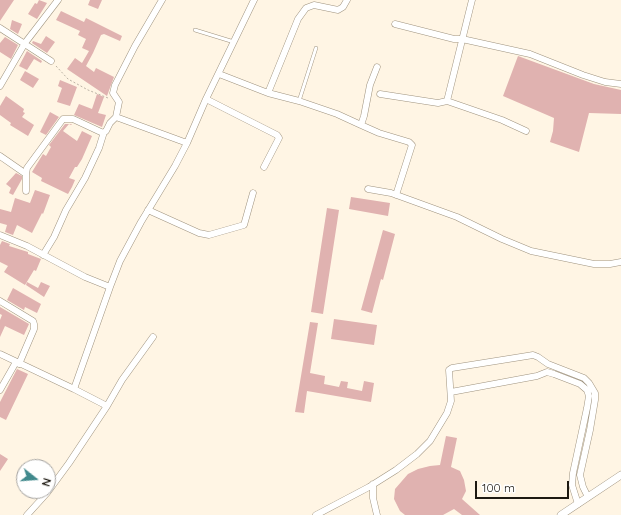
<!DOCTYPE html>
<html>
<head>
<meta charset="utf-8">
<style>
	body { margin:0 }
	#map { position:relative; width:621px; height:515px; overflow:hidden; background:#fff5e4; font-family:Quicksand,sans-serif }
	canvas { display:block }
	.north { position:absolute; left:16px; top:459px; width:40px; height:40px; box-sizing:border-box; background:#fff; border:1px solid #a5a3a0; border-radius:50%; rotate:107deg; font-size:11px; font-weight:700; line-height:16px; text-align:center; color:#1d1911 }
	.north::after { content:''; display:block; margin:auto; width:14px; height:18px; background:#40898c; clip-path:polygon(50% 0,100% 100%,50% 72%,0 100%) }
	.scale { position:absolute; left:475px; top:481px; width:94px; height:18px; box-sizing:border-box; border:2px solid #1d1911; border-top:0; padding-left:5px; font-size:12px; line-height:14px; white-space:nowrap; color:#1d1911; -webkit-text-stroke:3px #fff; paint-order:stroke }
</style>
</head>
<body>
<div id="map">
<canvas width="621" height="515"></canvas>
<div class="north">N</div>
<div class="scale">100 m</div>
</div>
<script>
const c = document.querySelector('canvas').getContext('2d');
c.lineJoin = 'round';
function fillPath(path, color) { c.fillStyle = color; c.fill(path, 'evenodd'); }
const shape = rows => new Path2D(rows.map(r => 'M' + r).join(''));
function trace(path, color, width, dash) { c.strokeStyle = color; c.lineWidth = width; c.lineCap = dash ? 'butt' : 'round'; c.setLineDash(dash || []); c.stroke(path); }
const building = shape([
	[0,0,14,0,0,21],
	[39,0,47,3,37,19,28,14,35,3,37,4],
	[90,0,102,0,98,9,88,5],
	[61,11,84,22,86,18,122,36,120,41,104,34,101,35,93,53,86,66,94,72,96,68,114,77,107,96,67,69,75,58,82,63,89,51,82,48,86,39,78,35,80,31,56,20],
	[12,20,22,24,18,34,10,29],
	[46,36,55,42,47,53,32,43,33,41,41,44],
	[5,37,18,45,11,59,0,52,0,43],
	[27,51,42,61,41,63,34,59,27,70,19,66],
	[518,56,594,84,621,90,621,114,589,113,579,152,550,142,553,131,554,118,503,96],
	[25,71,39,79,33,88,20,80],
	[60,80,77,87,70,106,57,102,62,88,58,86],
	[97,94,104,97,98,113,106,115,102,127,74,115,79,104,92,109],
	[6,96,24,109,23,112,25,113,22,117,34,125,28,136,10,125,11,123,0,115,0,106],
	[50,112,59,117,46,135,40,132],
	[65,124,72,124,71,125,69,124,63,131,77,141,82,131,92,136,82,159,77,167,75,167,69,178,75,180,72,187,68,194,41,181,42,178,32,172,43,154,46,156,51,147,49,145],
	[16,173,22,176,22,179,13,195,9,193,11,188,6,184],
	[35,190,50,195,43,214,42,213,32,233,17,225,13,235,5,232,7,225,0,223,0,209,11,212,15,198,30,203],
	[351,197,390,203,388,216,349,209],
	[327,208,339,210,323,314,311,312],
	[383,230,395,234,383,280,381,279,372,313,361,310],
	[2,241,10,244,9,246,28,252,28,254,41,259,36,271,34,270,25,285,4,272,8,266,0,262,0,245],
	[27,282,38,288,41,282,50,286,44,297,26,285],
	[13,288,41,304,37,313,25,307,24,310,7,300],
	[0,307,29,324,24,335,5,326,0,337,0,320,2,315,0,314],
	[334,319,377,325,374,345,331,339],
	[310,322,318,323,310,373,325,376,324,384,339,387,341,381,348,382,347,388,362,391,364,381,374,383,371,402,307,391,304,413,295,412],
	[17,369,28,374,6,420,0,417,0,402],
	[446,436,457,438,451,467,460,471,464,480,466,491,462,499,480,515,462,515,454,509,443,515,405,515,400,511,394,499,395,489,408,474,418,469,430,466,440,465],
	[0,454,8,459,0,471]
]);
const path = shape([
	[56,66,68,79,88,90,108,98]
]);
const service = shape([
	[195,30,234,42],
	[299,101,316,48]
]);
const minor = shape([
	[162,0,135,46,115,85,113,93,119,102,116,117,187,143],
	[395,24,454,39,462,39,530,54,583,75,605,82,621,84],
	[0,28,51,61],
	[219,74,268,93,299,101,337,114,361,125,364,116,370,85,377,67],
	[0,86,25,43,58,0],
	[268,93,298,19,306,8,314,5,338,10,343,7,347,0],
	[380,94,438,103,447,101,502,120,526,131],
	[206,99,277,135,279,138,264,167],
	[447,101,472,0],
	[361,125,379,133,409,142,412,145,396,195],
	[0,156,26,174],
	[368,189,391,193,457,217,502,239,531,251,594,264,610,264,621,262],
	[26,191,26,174,27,168,63,119,73,119,103,133,106,131,110,123,116,117],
	[148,210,199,233,209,235,244,225,253,193],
	[0,235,27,246,85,277,110,287],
	[43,255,54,237,66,210,85,178,99,148,104,132],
	[0,301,33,321,34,324,34,329,19,364],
	[0,354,74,389,107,406],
	[74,389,110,287,120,261,141,222,175,166,187,143,206,99,254,0],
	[0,390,16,362],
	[451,392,537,376,547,372,554,374,580,384,587,390,589,396,587,408,573,473,572,485,578,504],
	[373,484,373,498,377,515],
	[27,515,47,493,69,463,107,406,122,380,153,337],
	[316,515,369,487,396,470,417,454,430,441,447,413,451,401,449,370,452,368,527,356,533,355,538,357,548,364,584,378,589,383,595,393,595,400,590,430,580,475,583,487,588,497]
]);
const tertiary = shape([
	[561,515,621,475]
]);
fillPath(building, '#e0b2b0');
trace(service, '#9f937f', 4);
trace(minor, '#9f937f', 7);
trace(tertiary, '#9f937f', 8);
trace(path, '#bab2a4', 1, [2, 2]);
trace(service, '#fff', 3);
trace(minor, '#fff', 6);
trace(tertiary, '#fff', 7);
</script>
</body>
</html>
